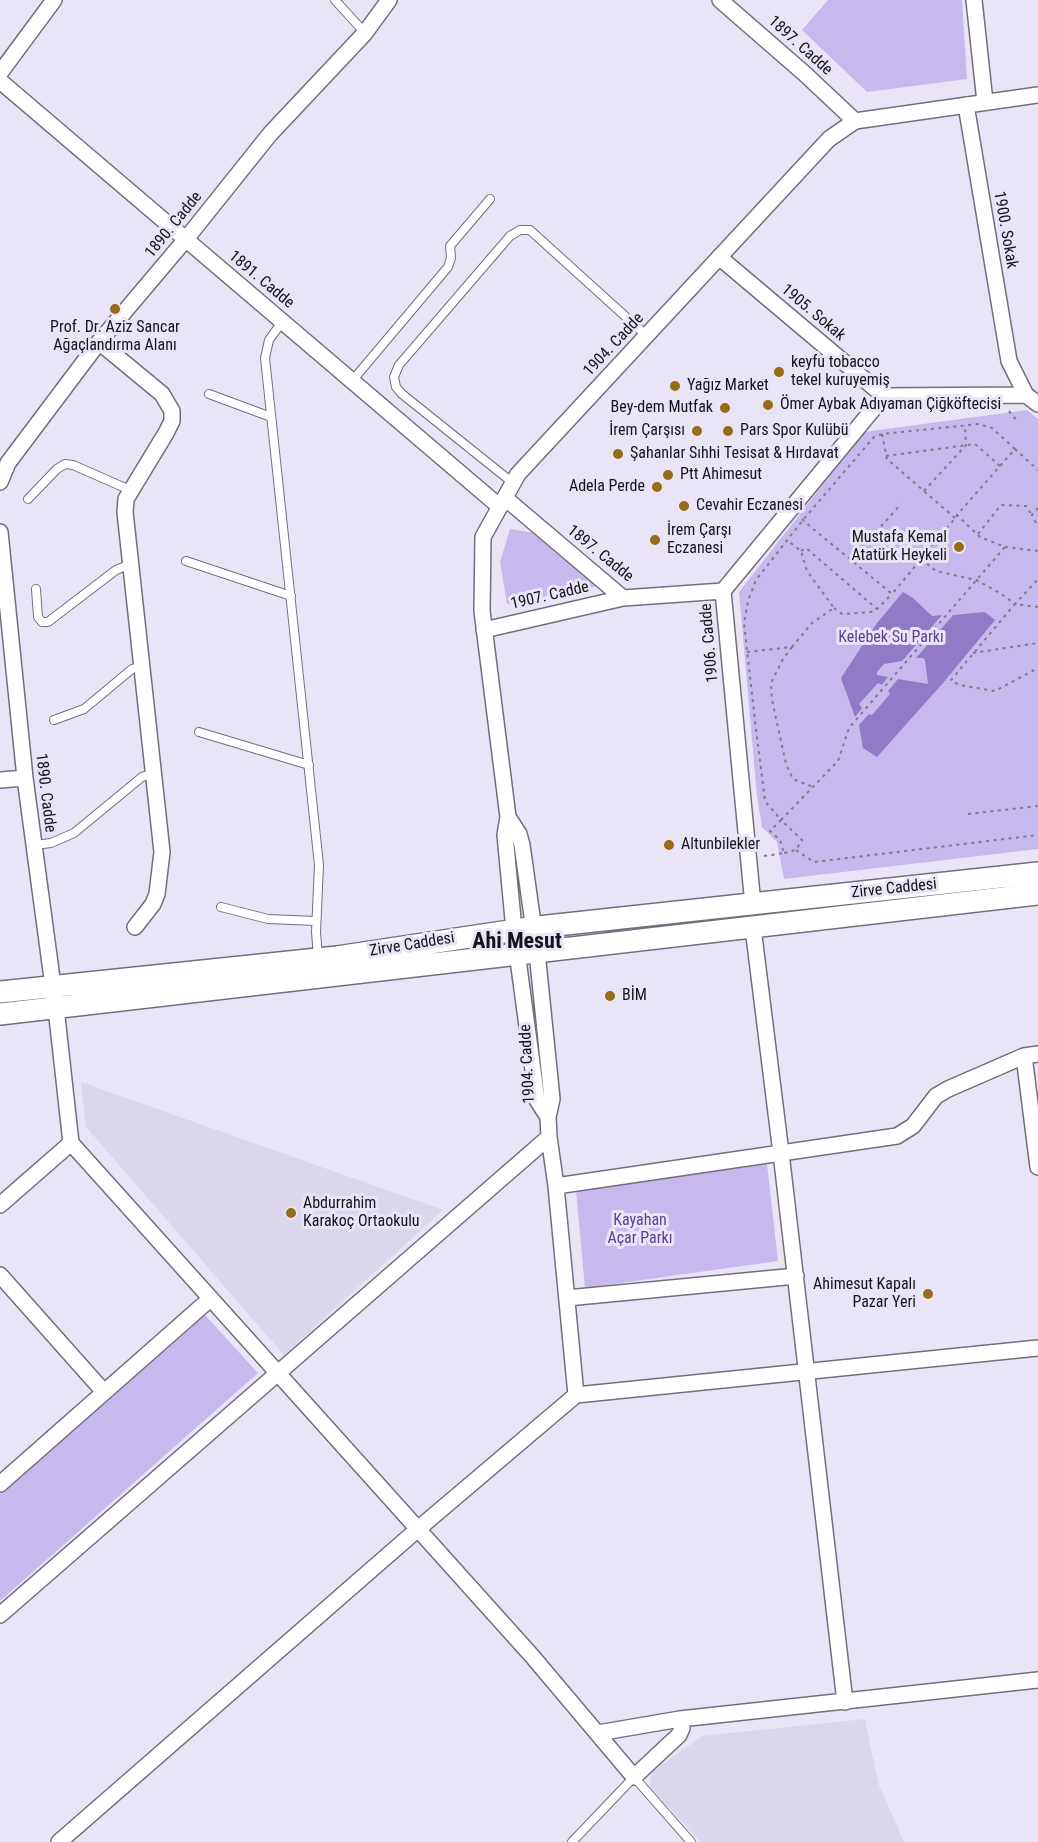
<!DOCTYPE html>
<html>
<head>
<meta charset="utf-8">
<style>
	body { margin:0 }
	canvas { display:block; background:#e9e5f6 }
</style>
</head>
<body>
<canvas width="1038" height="1842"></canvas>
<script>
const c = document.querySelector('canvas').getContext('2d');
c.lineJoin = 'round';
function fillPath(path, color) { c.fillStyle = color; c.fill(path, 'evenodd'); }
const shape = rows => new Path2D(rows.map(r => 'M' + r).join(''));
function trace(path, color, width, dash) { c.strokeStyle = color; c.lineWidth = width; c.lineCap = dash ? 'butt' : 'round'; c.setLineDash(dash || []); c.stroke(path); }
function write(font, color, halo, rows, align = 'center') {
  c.font = font + ' "Roboto Condensed",sans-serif'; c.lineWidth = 6; c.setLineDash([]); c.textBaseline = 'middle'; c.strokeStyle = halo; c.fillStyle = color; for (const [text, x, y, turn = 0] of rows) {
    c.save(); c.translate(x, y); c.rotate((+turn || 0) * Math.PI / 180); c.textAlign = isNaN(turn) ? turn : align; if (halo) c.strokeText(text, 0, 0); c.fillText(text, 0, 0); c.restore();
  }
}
const built = shape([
	[81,1082,443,1210,284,1355,86,1127],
	[865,1719,878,1783,904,1842,701,1842,650,1788,652,1772,702,1736]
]);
const green = shape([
	[828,0,962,0,967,79,867,92,802,30],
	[1027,410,1038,419,1038,849,784,879,777,842,762,827,757,796,739,592,864,432],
	[510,529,535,533,599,586,507,604,500,562],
	[767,1164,778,1261,585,1288,576,1190],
	[204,1314,258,1373,0,1601,0,1494]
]);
const water = shape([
	[903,592,913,598,932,616,942,615,902,661,884,664,877,672,877,675,888,677,882,685,878,683,859,704,862,708,855,717,841,678,877,623],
	[985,612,995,620,943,683,877,757,863,748,859,725,869,714,872,715,890,694,888,691,898,679,928,684,925,660,923,658,916,658,953,615]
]);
const path = shape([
	[1009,411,1018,422],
	[882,434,887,459,955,518],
	[1015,449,1038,470],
	[886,456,975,444,1000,466],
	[924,491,966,445,965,426],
	[1038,508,1032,515,1038,527],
	[802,519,806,523,851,560,892,594,952,522,955,518,957,515,1000,466,1015,449,992,428,979,424,882,434,874,437,803,520,756,580,748,601,744,623,755,721,765,801,781,820,838,761,849,728,1005,547,980,537,957,515],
	[978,534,1001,505,1026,506,1032,515],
	[1005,547,1038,551],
	[855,549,853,552,859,558,864,556],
	[801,551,806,548,877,609],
	[921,559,936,571,976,580,1000,593,1015,604,1038,579],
	[851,560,901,504],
	[1038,607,1015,604,951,680,959,685,995,691,1038,668],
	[834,608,842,614,871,612,876,610,891,595],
	[792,647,783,659,771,683,772,700,786,764,793,779,813,787],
	[747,652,792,647,812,623,834,608,807,571,801,551,787,540],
	[973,653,1038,643],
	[968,814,1038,806],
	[796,850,814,862,1038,835],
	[764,856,784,853,780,840,770,831,781,820,802,840,796,850,784,853]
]);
const lane = shape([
	[335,0,365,33],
	[282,322,269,340,265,358,319,865,316,932,318,957],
	[352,381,448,267,451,258,450,246,490,199],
	[209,394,271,417],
	[513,483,402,394,396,387,394,377,399,365,510,236,520,230,530,230,647,336],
	[28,499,57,469,65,464,73,465,130,490],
	[186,561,291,596],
	[36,589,38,617,42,622,48,622,116,570,131,564],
	[54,720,84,709,132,669,142,666],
	[199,732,309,765],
	[34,845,51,843,74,833,142,777,153,773],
	[221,907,268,919,316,921],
	[572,1842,634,1777,691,1842]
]);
const street = shape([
	[720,0,805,74,855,121],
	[974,0,985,102],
	[0,73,54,0],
	[0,81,500,507],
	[966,105,1009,361,1026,395,1038,404],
	[719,257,884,396],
	[99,342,162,394,172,411,172,421,166,433,126,499,125,512,162,852,157,894,153,904,135,927],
	[0,482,8,463,99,342,186,239,270,134,365,33,389,0],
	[505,498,623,598,723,591],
	[0,532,25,778,56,1008,71,1143,532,1656,634,1777,679,1735,682,1728,680,1719],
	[484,630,623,598],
	[0,780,25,778],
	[508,817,519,834,522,845,537,952,552,1099,548,1117,549,1137,556,1186,576,1395],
	[753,905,723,591,884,396,1026,395],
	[753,928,781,1153,845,1702],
	[1038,1054,1024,1056,1038,1167],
	[548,1117,537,1100,514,930,505,835,508,817,482,611,483,537,518,474,829,139,855,121,1038,95],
	[556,1186,897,1136,913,1126,936,1096,948,1089,1024,1056],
	[0,1205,71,1143],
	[0,1275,104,1392],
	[567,1298,796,1276],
	[0,1484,210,1299],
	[0,1615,549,1137],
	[598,1733,680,1719,1038,1680],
	[59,1842,418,1529,576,1395,1038,1348]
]);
const secondary = shape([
	[0,992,337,957,529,928,1038,873],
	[0,1014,1038,894]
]);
const markers = [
	[115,309,6,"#976c19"],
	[779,372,6,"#976c19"],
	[675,386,6,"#976c19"],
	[768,405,6,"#976c19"],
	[725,408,6,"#976c19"],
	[697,431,6,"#976c19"],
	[728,431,6,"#976c19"],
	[618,454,6,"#976c19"],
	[668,475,6,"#976c19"],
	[657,487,6,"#976c19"],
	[684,506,6,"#976c19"],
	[655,540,6,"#976c19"],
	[959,547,6,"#976c19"],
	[669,845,6,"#976c19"],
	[610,996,6,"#976c19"],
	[291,1213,6,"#976c19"],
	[928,1294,6,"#976c19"]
];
const streetNames = [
	["1897. Cadde",800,46,42],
	["1890. Cadde",174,225,-51],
	["1900. Sokak",1005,230,80],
	["1891. Cadde",261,280,40],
	["1905. Sokak",813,313,40],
	["1904. Cadde",614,345,-47],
	["1897. Cadde",600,554,39],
	["1907. Cadde",550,596,-13],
	["1906. Cadde",710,643,-95],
	["1890. Cadde",45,793,83],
	["Zirve Caddesi",894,889,-6],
	["Zirve Caddesi",412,945,-9],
	["1904. Cadde",528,1064,-93]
];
const poiNames = [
	["Prof. Dr. Aziz Sancar",115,328,"center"],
	["Ağaçlandırma Alanı",115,346,"center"],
	["keyfu tobacco",791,363],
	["tekel kuruyemiş",791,381],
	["Yağız Market",687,386],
	["Ömer Aybak Adıyaman Çiğköftecisi",780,405],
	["Bey-dem Mutfak",713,408,"right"],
	["İrem Çarşısı",685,431,"right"],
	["Pars Spor Kulübü",740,431],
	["Şahanlar Sıhhi Tesisat & Hırdavat",630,454],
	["Ptt Ahimesut",680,475],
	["Adela Perde",645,487,"right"],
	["Cevahir Eczanesi",696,506],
	["İrem Çarşı",667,531],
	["Eczanesi",667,549],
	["Mustafa Kemal",947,538,"right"],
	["Atatürk Heykeli",947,556,"right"],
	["Altunbilekler",681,845],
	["BİM",622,996],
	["Abdurrahim",303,1204],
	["Karakoç Ortaokulu",303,1222],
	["Ahimesut Kapalı",916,1285,"right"],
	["Pazar Yeri",916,1303,"right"]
];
const parkNames = [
	["Kelebek Su Parkı",891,638],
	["Kayahan",640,1221],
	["Açar Parkı",640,1239]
];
const districtNames = [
	["Ahi Mesut",517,942]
];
fillPath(built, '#dbd6ec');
fillPath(green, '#c7b9ee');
fillPath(water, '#927bc6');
trace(lane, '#726f7d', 10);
trace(street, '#726f7d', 18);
trace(secondary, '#726f7d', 24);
trace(path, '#7f7d88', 2, [3, 4.5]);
trace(lane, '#fff', 8);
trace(street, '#fff', 15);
trace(secondary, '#fff', 21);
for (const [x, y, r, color] of markers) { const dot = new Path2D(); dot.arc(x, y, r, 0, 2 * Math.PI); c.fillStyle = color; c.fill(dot); trace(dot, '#e9e5f6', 2); }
write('16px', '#141318', '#e9e5f6', streetNames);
write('16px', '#141318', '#e9e5f6', poiNames, 'left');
write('16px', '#5e3e98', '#e9e5f6', parkNames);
write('bold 22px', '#141318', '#e9e5f6', districtNames);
</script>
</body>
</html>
